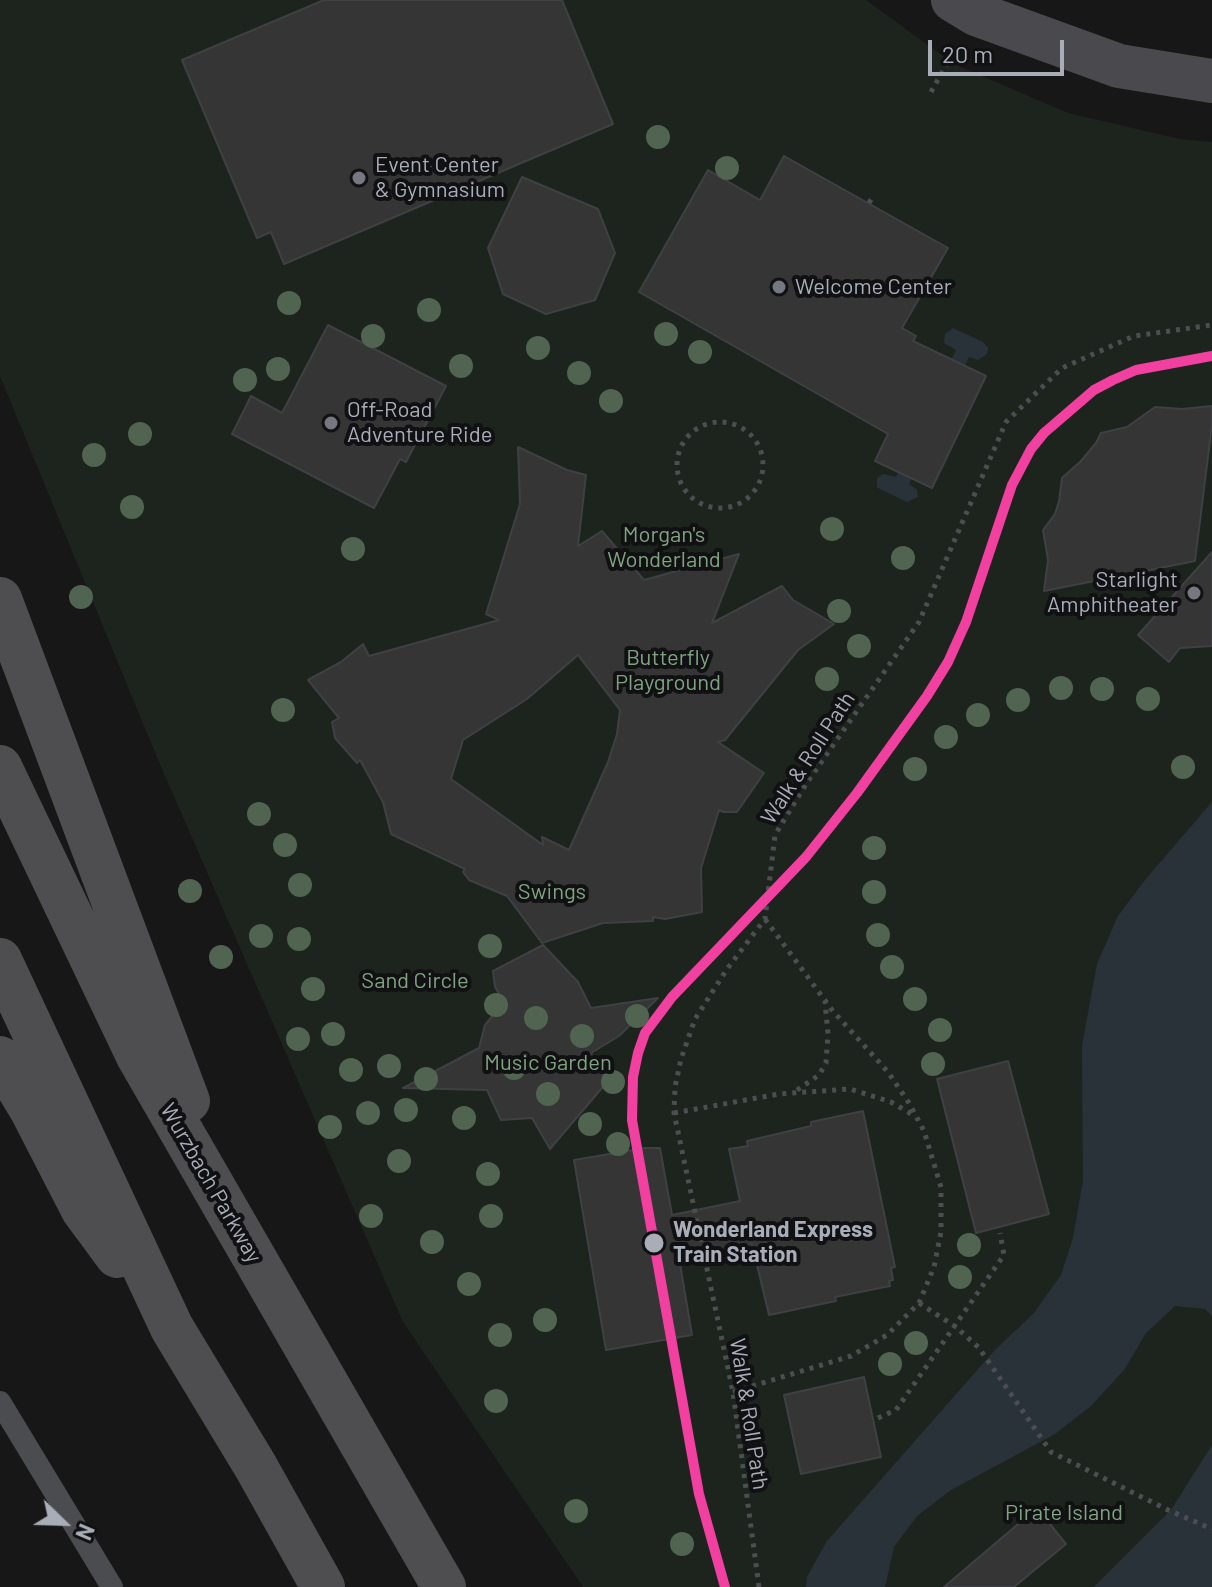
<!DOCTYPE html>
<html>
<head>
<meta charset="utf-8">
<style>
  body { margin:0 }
  #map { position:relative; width:1212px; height:1587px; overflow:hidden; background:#171717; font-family:Barlow,sans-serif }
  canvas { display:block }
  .north { position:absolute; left:24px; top:1483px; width:80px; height:80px; -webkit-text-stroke:6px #111113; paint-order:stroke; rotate:113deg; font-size:22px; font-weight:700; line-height:32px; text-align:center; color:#a8adb8 }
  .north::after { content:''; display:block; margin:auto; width:28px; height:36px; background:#a8adb8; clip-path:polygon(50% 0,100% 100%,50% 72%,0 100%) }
  .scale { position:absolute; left:928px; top:40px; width:136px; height:36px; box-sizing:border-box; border:4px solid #a8adb8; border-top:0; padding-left:10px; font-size:24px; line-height:28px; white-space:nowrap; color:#a8adb8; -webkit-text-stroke:6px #111113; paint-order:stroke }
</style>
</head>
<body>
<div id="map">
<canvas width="1212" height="1587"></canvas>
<div class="north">N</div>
<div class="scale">20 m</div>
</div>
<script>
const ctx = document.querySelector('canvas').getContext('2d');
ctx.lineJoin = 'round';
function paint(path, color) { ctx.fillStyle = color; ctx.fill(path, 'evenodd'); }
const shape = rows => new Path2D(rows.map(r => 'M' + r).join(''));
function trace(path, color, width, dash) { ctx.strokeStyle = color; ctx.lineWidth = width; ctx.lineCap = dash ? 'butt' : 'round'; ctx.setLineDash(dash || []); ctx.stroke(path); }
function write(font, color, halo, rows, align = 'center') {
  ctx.font = font + ' Barlow,sans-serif'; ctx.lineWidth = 8; ctx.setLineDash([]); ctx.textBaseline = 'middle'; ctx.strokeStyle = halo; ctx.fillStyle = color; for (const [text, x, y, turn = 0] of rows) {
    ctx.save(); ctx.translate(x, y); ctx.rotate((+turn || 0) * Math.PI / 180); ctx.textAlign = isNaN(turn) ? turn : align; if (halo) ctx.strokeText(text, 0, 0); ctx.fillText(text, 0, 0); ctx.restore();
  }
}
paint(shape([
  [0,0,866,0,954,64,1068,113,1180,139,1212,142,1212,1587,583,1587,403,1322,156,755,0,376]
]), '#1d241e');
paint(shape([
  [953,328,983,342,988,348,987,354,978,360,969,357,909,484,917,490,918,497,907,502,880,489,877,487,877,478,883,474,896,477,956,350,944,343,945,334],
  [1212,802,1212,1316,1205,1309,1175,1306,1146,1333,1124,1370,1091,1406,1055,1434,951,1490,917,1516,894,1547,885,1587,806,1587,807,1577,827,1541,994,1351,1034,1313,1061,1275,1073,1238,1083,1181,1082,1046,1097,964,1118,916,1145,880],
  [1212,1445,1212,1587,1094,1587,1171,1510]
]), '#2a3239');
const building = shape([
  [324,0,562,0,613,124,284,264,271,232,257,238,182,60,324,0],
  [784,156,948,248,902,328,916,336,913,341,986,376,932,488,875,461,888,434,639,292,708,170,760,200,784,156],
  [522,177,598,209,615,253,595,300,546,314,503,294,488,248,522,177],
  [328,325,446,386,406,462,400,459,374,508,232,434,251,396,282,413,328,325],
  [1212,406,1212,425,1195,561,1044,591,1048,560,1043,530,1055,514,1059,501,1062,478,1081,461,1096,443,1101,433,1127,427,1155,407,1182,409,1212,406],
  [518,447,567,470,586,475,578,546,602,531,644,580,739,554,712,623,782,586,793,600,834,624,798,650,725,740,718,742,764,773,737,812,723,812,719,810,701,868,702,912,665,919,653,917,653,921,603,923,542,943,507,896,469,880,463,872,465,869,391,834,383,802,360,760,357,763,335,738,332,722,339,718,308,680,341,662,363,644,369,656,499,620,486,614,520,504,518,447],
  [578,655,620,710,617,734,608,762,569,850,542,837,543,845,451,779,463,740,527,699,578,655],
  [1212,552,1212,646,1180,648,1169,662,1138,635,1212,552],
  [543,945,578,982,591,1008,658,998,619,1036,591,1053,607,1082,550,1149,532,1118,501,1120,487,1090,403,1088,479,1048,485,1025,504,1002,495,987,493,971,543,945],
  [1008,1061,1049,1214,976,1233,937,1079,1008,1061],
  [863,1111,895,1267,891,1268,893,1280,889,1281,890,1286,835,1297,836,1301,769,1315,752,1244,679,1258,692,1335,606,1350,574,1160,645,1148,660,1148,672,1215,740,1201,729,1149,748,1146,747,1141,811,1126,811,1122,863,1111],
  [864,1377,881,1457,801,1474,784,1395,864,1377],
  [1037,1508,1066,1544,1014,1587,944,1587,1037,1508]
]);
paint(building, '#353536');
trace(building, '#3f4043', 2);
trace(shape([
  [931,92,954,51],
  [869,203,873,196],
  '677 465a43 43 0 1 1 86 0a43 43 0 1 1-86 0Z',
  [797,1090,819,1075,826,1063,828,1034,825,1002],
  [674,1113,779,1094,850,1089,891,1102,913,1115],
  [919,1303,956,1327,979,1348,1051,1452,1168,1510,1212,1529],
  [733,1392,851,1356,887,1335,919,1303,934,1267,941,1232,941,1187,924,1131,909,1103,888,1072,832,1010,765,919],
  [878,1418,896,1410,1004,1255,1000,1233],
  [759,1587,733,1392,674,1113,675,1087,681,1059,695,1019,727,969,765,919,775,835,806,784,919,622,1006,422,1062,368,1134,336,1212,325]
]), '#4d4e52', 5, [4, 6]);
trace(shape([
  [0,1402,112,1587]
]), '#4b4c50', 22);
trace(shape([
  [953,0,976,14,1119,66,1212,81]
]), '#4a4a4e', 44);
trace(shape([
  [0,599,188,1101],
  [0,767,138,1056,444,1587],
  [0,960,172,1328,256,1467,323,1587],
  [0,1058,31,1109,83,1210,117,1256]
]), '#4e4e51', 44);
trace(shape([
  [725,1587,699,1494,632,1120,633,1077,638,1053,645,1033,672,997,806,857,857,793,927,696,948,662,966,622,1012,485,1031,449,1044,433,1094,390,1113,380,1136,370,1212,356]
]), '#f240a1', 10);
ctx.fillStyle = '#506451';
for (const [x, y] of [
  [658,137],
  [727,168],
  [289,303],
  [429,310],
  [666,334],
  [373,336],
  [538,348],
  [700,352],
  [461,366],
  [278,369],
  [579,373],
  [245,380],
  [611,401],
  [140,434],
  [94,455],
  [132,507],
  [832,529],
  [353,549],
  [903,558],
  [81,597],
  [839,611],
  [859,646],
  [827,679],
  [1061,688],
  [1102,689],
  [1148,699],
  [1018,700],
  [283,710],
  [978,715],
  [946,737],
  [1183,767],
  [915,769],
  [259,814],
  [285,845],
  [874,848],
  [300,885],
  [190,891],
  [874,892],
  [878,935],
  [261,936],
  [299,939],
  [490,946],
  [221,957],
  [892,967],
  [313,989],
  [915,999],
  [496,1005],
  [637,1016],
  [536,1018],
  [940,1030],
  [333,1034],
  [582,1036],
  [298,1039],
  [933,1064],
  [389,1066],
  [514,1068],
  [351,1070],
  [426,1079],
  [613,1082],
  [548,1094],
  [406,1110],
  [368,1113],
  [464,1118],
  [590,1124],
  [330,1127],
  [618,1144],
  [399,1161],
  [488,1174],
  [371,1216],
  [491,1216],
  [432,1242],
  [969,1245],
  [960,1277],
  [469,1284],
  [545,1320],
  [500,1335],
  [916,1343],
  [890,1364],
  [496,1401],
  [576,1511],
  [682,1544]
]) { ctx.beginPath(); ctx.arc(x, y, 12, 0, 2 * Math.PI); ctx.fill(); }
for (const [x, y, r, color] of [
  [359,178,8,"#757880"],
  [779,287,8,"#757880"],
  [331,423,8,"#757880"],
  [1194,593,8,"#757880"],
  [654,1243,11,"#a8adb8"]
]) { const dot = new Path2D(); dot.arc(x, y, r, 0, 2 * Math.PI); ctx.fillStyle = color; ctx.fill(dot); trace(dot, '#111113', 3); }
write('22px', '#a8adb8', '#111113', [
  ["Event Center",375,165],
  ["& Gymnasium",375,190],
  ["Welcome Center",795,287],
  ["Off-Road",347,410],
  ["Adventure Ride",347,435],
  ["Starlight",1178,580,"right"],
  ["Amphitheater",1178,605,"right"]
], 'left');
write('22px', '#7fa381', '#111113', [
  ["Morgan's",664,535],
  ["Wonderland",664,560],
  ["Butterfly",668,658],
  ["Playground",668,683],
  ["Swings",552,892],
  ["Sand Circle",415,981],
  ["Music Garden",548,1063],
  ["Pirate Island",1064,1513]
]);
write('22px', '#a8adb8', '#111113', [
  ["Walk & Roll Path",808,758,-57],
  ["Wurzbach Parkway",211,1183,60],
  ["Walk & Roll Path",749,1414,81]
]);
write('bold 22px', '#a8adb8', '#111113', [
  ["Wonderland Express",673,1230],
  ["Train Station",673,1255]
], 'left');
</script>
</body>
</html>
